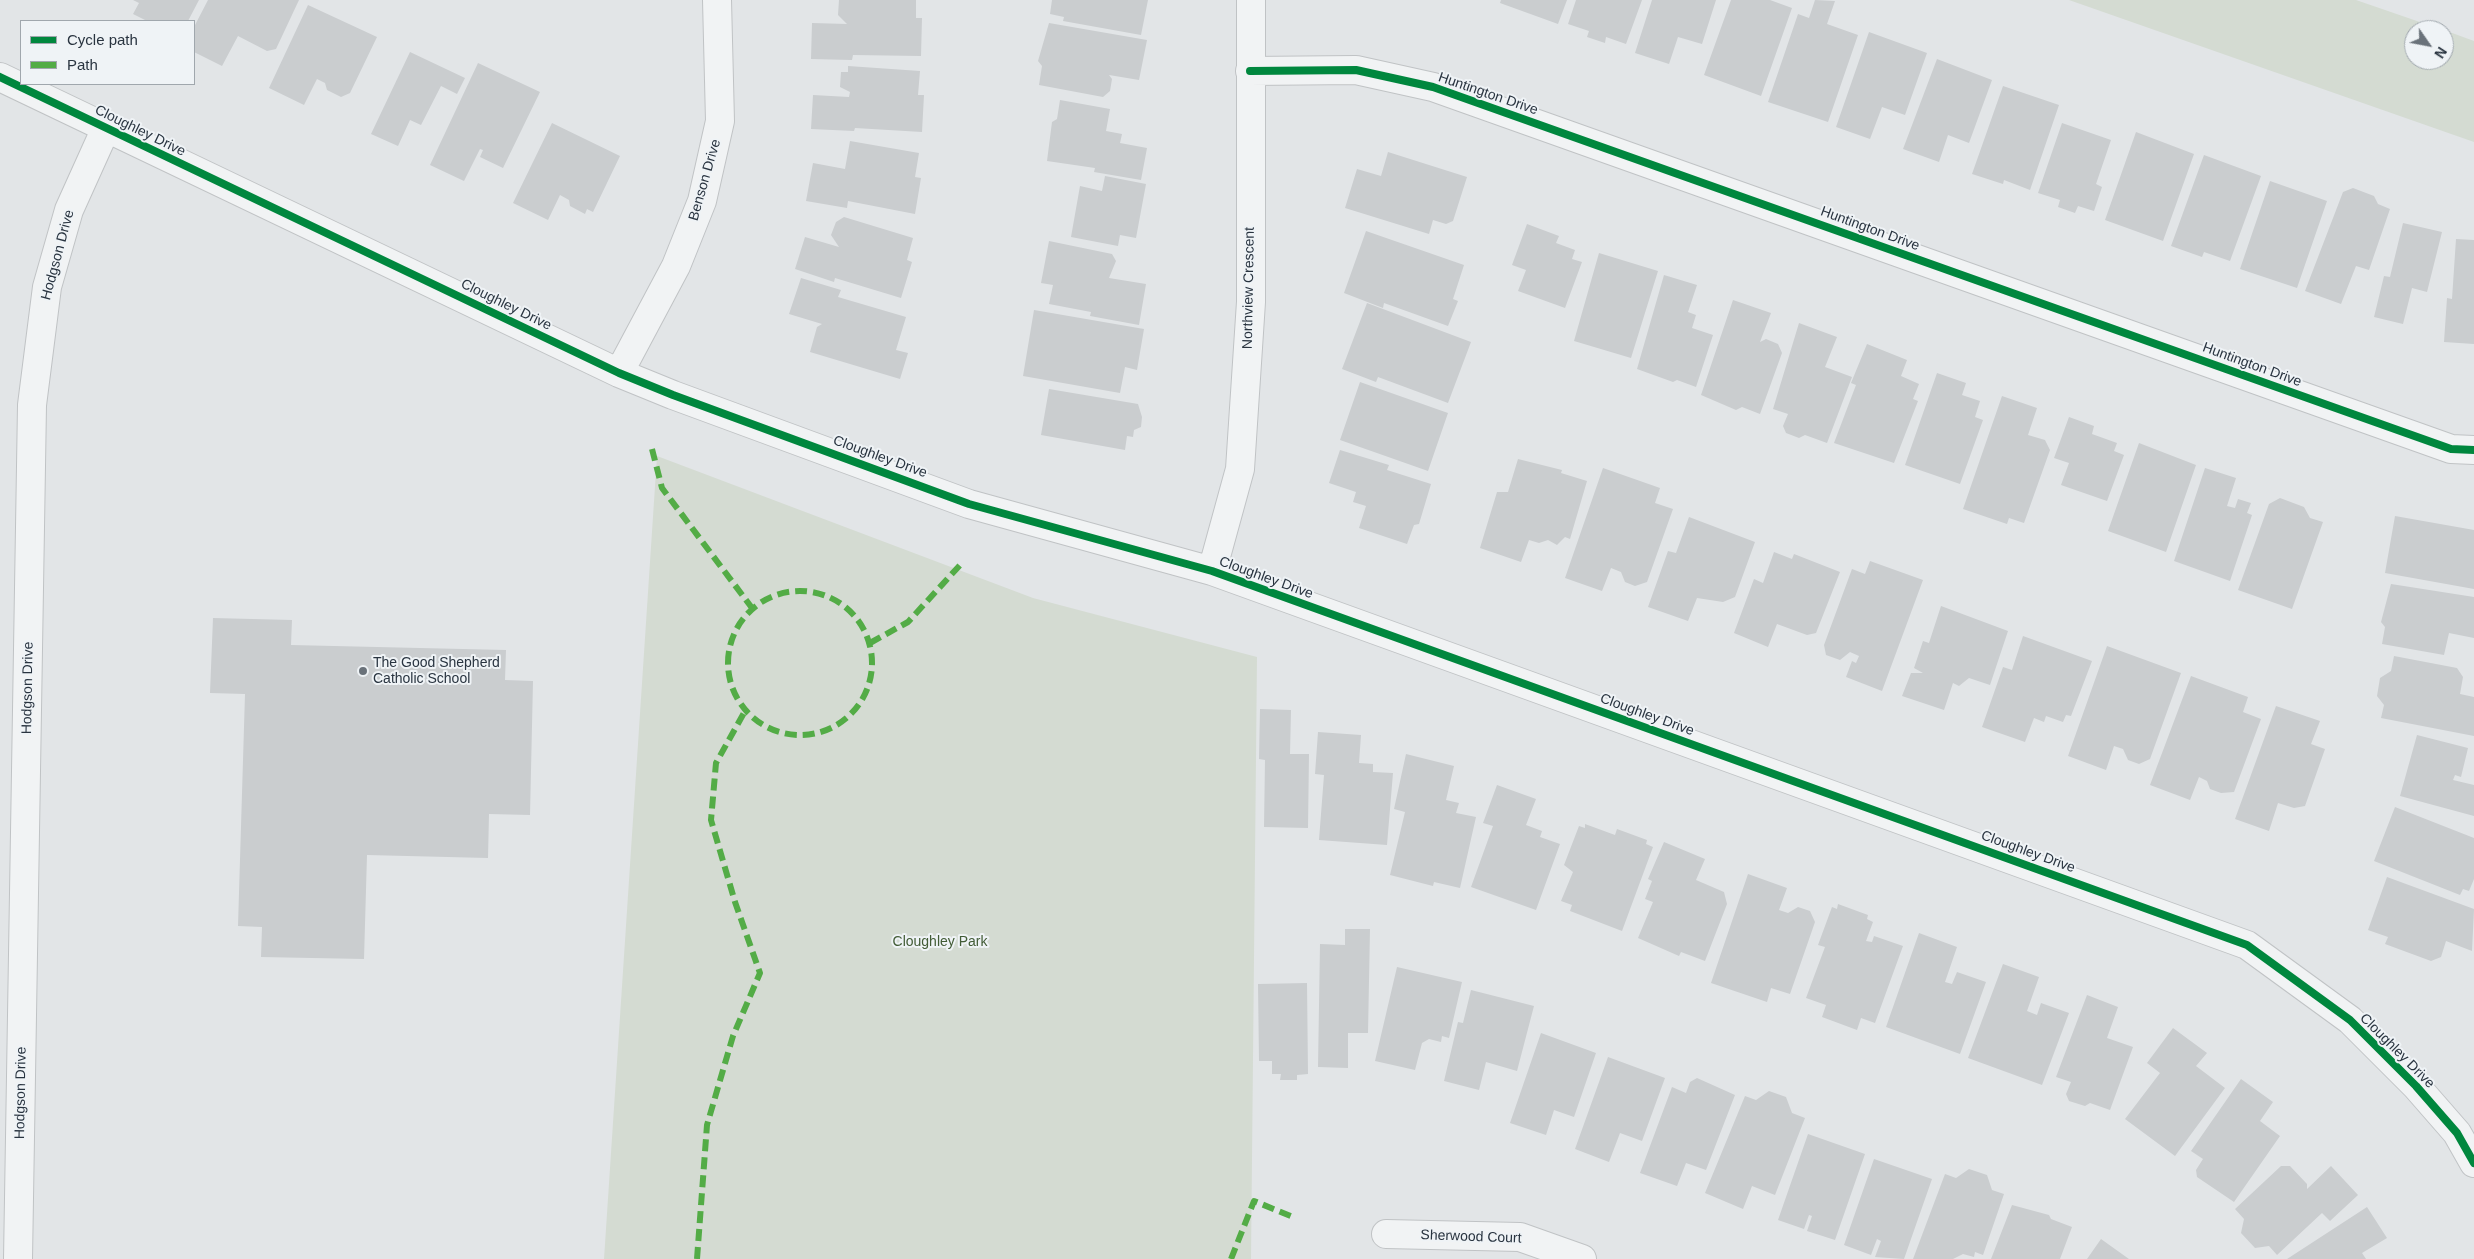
<!DOCTYPE html>
<html>
<head>
<meta charset="utf-8">
<style>
  body { margin:0 }
  #map { position:relative; width:2474px; height:1259px; overflow:hidden; background:#e2e5e7; font-family:Helvetica,sans-serif }
  canvas { display:block }
  .legend { position:absolute; left:20px; top:20px; width:175px; height:65px; box-sizing:border-box; background:#eff3f6; border:1px solid #a0a7ad; margin:0; padding:6px 9px; list-style:none; font-size:15px; color:#293440 }
  .legend li { display:flex; align-items:center; gap:10px; height:25px }
  .legend b { width:25px; border:1px solid #a0a7ad }
  .north { position:absolute; left:2404px; top:20px; width:50px; height:50px; box-sizing:border-box; background:#eff3f6; border:1px solid #a0a7ad; border-radius:50%; rotate:123deg; font-size:14px; font-weight:700; line-height:20px; text-align:center; color:#293440 }
  .north::after { content:''; display:block; margin:auto; width:18px; height:22px; background:#6a727a; clip-path:polygon(50% 0,100% 100%,50% 72%,0 100%) }
</style>
</head>
<body>
<div id="map">
<canvas width="2474" height="1259"></canvas>
<ul class="legend">
<li><b style="height:6px;background:#00873e"></b>Cycle path</li>
<li><b style="height:6px;background:#53ac46"></b>Path</li>
</ul>
<div class="north">N</div>
</div>
<script>
const ctx = document.querySelector('canvas').getContext('2d');
ctx.lineJoin = 'round';
function paint(path, color) { ctx.fillStyle = color; ctx.fill(path, 'evenodd'); }
const shape = rows => new Path2D(rows.map(r => 'M' + r).join(''));
function trace(path, color, width, dash) { ctx.strokeStyle = color; ctx.lineWidth = width; ctx.lineCap = dash ? 'butt' : 'round'; ctx.setLineDash(dash || []); ctx.stroke(path); }
function write(font, color, halo, rows, align = 'center') {
  ctx.font = font + ' Helvetica,sans-serif'; ctx.lineWidth = 4; ctx.setLineDash([]); ctx.textBaseline = 'middle'; ctx.strokeStyle = halo; ctx.fillStyle = color; for (const [text, x, y, turn = 0] of rows) {
    ctx.save(); ctx.translate(x, y); ctx.rotate((+turn || 0) * Math.PI / 180); ctx.textAlign = isNaN(turn) ? turn : align; if (halo) ctx.strokeText(text, 0, 0); ctx.fillText(text, 0, 0); ctx.restore();
  }
}
paint(shape([
  [2069,0,2356,0,2443,30,2414,30,2414,60,2444,60,2444,30,2474,41,2474,142],
  [657,456,1033,598,1257,657,1251,1259,604,1259]
]), '#d4dbd2');
paint(shape([
  [133,0,199,0,188,21,147,21,133,14,139,3],
  [208,0,299,0,276,49,267,51,238,36,222,66,194,52,194,27],
  [839,0,916,0,916,18,922,18,921,56,853,55,852,60,811,59,812,23,847,24,838,15],
  [1052,0,1148,0,1141,35,1063,21,1064,17,1050,14],
  [1501,0,1567,0,1558,24,1500,3],
  [1576,0,1642,0,1626,44,1606,37,1605,43,1587,37,1589,31,1568,24],
  [1652,0,1716,0,1702,44,1678,37,1669,64,1635,53],
  [1731,0,1770,0,1792,8,1761,96,1704,75],
  [1815,0,1835,1,1827,24,1858,35,1828,122,1768,102,1798,14,1809,18],
  [308,5,377,37,350,93,341,97,327,90,325,83,317,79,304,105,269,88],
  [1049,23,1147,40,1139,80,1109,75,1112,79,1110,91,1103,97,1039,85,1042,66,1038,61],
  [1869,32,1927,53,1905,115,1882,107,1870,139,1836,127],
  [410,52,465,78,457,94,441,86,421,125,410,120,398,146,371,134],
  [1937,59,1992,80,1969,143,1948,135,1939,162,1903,149],
  [478,63,540,92,503,168,480,157,483,150,480,149,464,181,430,165],
  [848,66,920,71,918,95,924,95,922,132,855,128,854,131,811,129,813,95,849,97,850,92,840,87,841,72,848,72],
  [2003,86,2059,105,2030,190,2004,180,2003,184,1972,174],
  [1060,100,1110,109,1106,131,1122,134,1120,143,1147,148,1141,180,1094,172,1095,168,1047,161,1052,122,1057,119],
  [552,123,620,156,593,212,587,209,585,214,570,206,569,200,560,195,548,220,513,203],
  [2062,123,2111,140,2096,184,2102,187,2094,211,2078,206,2075,213,2058,207,2060,200,2038,193],
  [2136,132,2194,154,2163,241,2105,220],
  [850,141,919,153,915,177,921,178,915,214,848,201,847,208,806,201,813,163,845,169],
  [1388,152,1467,177,1453,221,1446,224,1433,220,1429,234,1345,208,1357,169,1381,176],
  [2204,155,2261,176,2230,261,2204,252,2202,257,2171,246],
  [1105,176,1146,184,1136,238,1120,235,1118,246,1071,237,1080,186,1102,191],
  [2270,181,2327,201,2297,288,2240,269],
  [2353,188,2374,196,2378,204,2390,209,2369,270,2356,266,2341,304,2305,291,2343,192],
  [844,217,913,238,907,260,912,262,901,298,835,278,834,282,795,269,805,237,839,247,831,235,836,222],
  [2403,223,2442,232,2427,292,2412,288,2403,324,2374,317,2384,276,2390,277],
  [1527,224,1559,236,1556,243,1575,250,1572,259,1582,262,1565,308,1518,291,1526,270,1512,265],
  [1366,231,1464,265,1453,299,1458,301,1448,326,1384,303,1383,308,1344,293],
  [2456,239,2474,240,2474,344,2444,342,2447,298,2452,299],
  [1049,241,1112,254,1116,261,1109,278,1146,284,1139,325,1090,316,1091,312,1049,304,1053,285,1041,283],
  [1599,253,1658,271,1631,358,1574,341],
  [1664,275,1697,285,1688,312,1696,315,1692,328,1713,335,1696,387,1677,380,1673,382,1637,369],
  [801,278,841,290,838,297,906,317,896,350,908,353,900,379,810,352,817,327,822,324,789,314],
  [1733,300,1771,313,1760,342,1766,339,1778,344,1782,353,1760,414,1742,407,1736,410,1701,395],
  [1367,303,1471,342,1448,403,1378,377,1376,382,1342,369],
  [1034,310,1144,329,1137,370,1125,367,1120,393,1023,376],
  [1799,323,1837,337,1825,367,1852,377,1827,443,1805,435,1799,438,1786,433,1783,426,1788,414,1773,409],
  [1867,344,1907,360,1901,376,1919,384,1913,399,1918,401,1894,463,1834,443,1856,385,1851,383],
  [1937,373,1966,383,1962,395,1980,401,1975,417,1983,420,1960,484,1905,465],
  [1360,382,1448,413,1428,471,1340,440],
  [1049,389,1138,404,1142,417,1141,427,1134,430,1133,437,1127,436,1125,450,1041,435],
  [2002,396,2037,408,2028,435,2045,440,2050,450,2024,523,2009,518,2007,524,1963,509],
  [2069,417,2094,426,2092,434,2117,443,2114,451,2124,455,2107,501,2061,485,2069,463,2054,458],
  [2139,443,2196,465,2166,552,2108,531],
  [1340,450,1389,465,1387,470,1431,484,1419,524,1414,525,1407,544,1359,528,1366,506,1353,502,1356,492,1329,483],
  [1518,459,1562,470,1561,473,1587,481,1570,539,1565,537,1557,545,1548,540,1539,543,1529,540,1521,562,1480,548,1497,492,1508,492],
  [1603,468,1660,488,1655,503,1673,509,1647,582,1635,586,1625,582,1621,572,1611,568,1602,591,1565,578],
  [2205,468,2236,478,2227,506,2235,508,2238,499,2251,503,2247,513,2252,515,2230,581,2174,561],
  [2280,498,2304,507,2310,518,2323,522,2292,609,2238,590,2269,504],
  [2395,516,2474,530,2474,589,2385,573],
  [1689,517,1755,542,1735,597,1723,602,1697,598,1688,621,1648,607,1668,551,1676,553],
  [1774,552,1792,559,1794,554,1840,572,1816,633,1807,635,1777,624,1768,647,1734,633,1754,579,1763,583],
  [1870,561,1923,580,1882,691,1846,677,1852,661,1856,663,1859,656,1850,652,1840,660,1826,655,1824,645,1852,569,1865,574],
  [2391,584,2474,597,2474,638,2449,633,2444,655,2382,644,2385,627,2381,622],
  [1941,606,2008,631,1990,685,1969,678,1959,686,1953,683,1944,710,1902,696,1911,673,1923,673,1914,668,1923,641,1929,643],
  [213,618,292,620,291,645,506,650,505,680,533,681,530,815,489,814,488,858,367,855,364,959,261,957,262,927,238,926,245,694,210,693],
  [2023,636,2092,661,2071,716,2066,715,2063,722,2046,716,2044,722,2034,718,2025,742,1982,727,2003,667,2012,670],
  [2107,646,2181,673,2150,759,2139,764,2128,760,2123,749,2114,746,2106,770,2068,756],
  [2394,656,2457,668,2463,677,2460,694,2474,697,2474,736,2381,718,2384,705,2377,696,2380,678,2391,671],
  [2191,676,2248,697,2243,712,2261,719,2234,792,2221,793,2210,789,2207,781,2199,777,2190,800,2150,785],
  [2276,706,2320,721,2311,744,2325,749,2305,806,2294,808,2278,803,2269,831,2235,819],
  [1260,709,1291,710,1290,754,1309,754,1308,828,1264,827,1265,760,1259,759],
  [1318,732,1361,735,1359,763,1373,764,1373,772,1393,773,1387,845,1319,840,1324,775,1315,774],
  [2417,735,2468,748,2461,777,2455,775,2453,780,2474,785,2474,816,2400,796],
  [1406,754,1454,766,1446,800,1459,803,1456,813,1476,817,1460,888,1434,882,1433,886,1390,875,1405,812,1394,809],
  [1497,785,1536,799,1526,825,1542,831,1540,837,1560,844,1536,910,1471,887,1493,826,1483,823],
  [2395,807,2474,838,2474,879,2469,891,2463,889,2460,895,2374,861],
  [1585,824,1615,835,1617,829,1647,840,1646,844,1653,847,1622,931,1570,911,1572,905,1561,901,1573,872,1564,865,1579,826,1585,828],
  [1664,842,1705,859,1696,880,1724,892,1727,904,1705,961,1681,952,1679,956,1638,938,1653,902,1645,899,1652,881,1648,879],
  [1748,874,1787,888,1779,910,1788,913,1798,907,1810,911,1815,922,1790,994,1771,988,1767,1002,1711,983],
  [2387,877,2474,909,2472,951,2446,941,2441,957,2431,961,2385,944,2388,937,2368,930],
  [1838,904,1868,915,1867,919,1873,922,1866,941,1872,942,1874,936,1903,946,1875,1023,1861,1018,1857,1030,1822,1017,1826,1005,1806,998,1825,947,1818,945,1832,907,1837,909],
  [1345,929,1370,929,1368,1033,1348,1033,1348,1068,1318,1067,1320,944,1345,945],
  [1919,933,1957,947,1945,982,1952,984,1957,972,1986,982,1960,1054,1886,1027],
  [2003,964,2039,977,2027,1011,2037,1015,2041,1003,2069,1013,2042,1085,1968,1058],
  [1397,967,1462,982,1449,1038,1442,1036,1441,1042,1429,1039,1422,1043,1415,1070,1375,1061],
  [1307,983,1308,1074,1297,1075,1297,1080,1280,1080,1281,1074,1272,1074,1272,1061,1259,1061,1258,984],
  [1471,990,1534,1006,1517,1071,1486,1062,1479,1090,1444,1081,1458,1022,1463,1023],
  [2087,995,2118,1007,2107,1038,2133,1047,2110,1110,2090,1103,2085,1106,2069,1101,2066,1094,2071,1082,2056,1077],
  [2173,1028,2207,1053,2196,1066,2225,1088,2175,1156,2125,1119,2160,1073,2147,1063],
  [1541,1033,1596,1053,1574,1117,1554,1110,1546,1135,1510,1123],
  [1608,1057,1665,1078,1642,1141,1620,1133,1609,1162,1575,1149],
  [1697,1078,1735,1095,1706,1170,1686,1163,1677,1186,1640,1173,1672,1087,1686,1093,1690,1082],
  [2241,1079,2273,1102,2260,1121,2280,1136,2234,1202,2197,1177,2196,1170,2203,1159,2191,1151],
  [1769,1091,1786,1097,1792,1113,1805,1118,1775,1195,1752,1186,1743,1209,1705,1193,1745,1096,1756,1100],
  [1808,1134,1865,1154,1835,1240,1807,1231,1812,1216,1809,1215,1804,1229,1778,1220],
  [1874,1159,1932,1179,1904,1259,1875,1257,1881,1241,1877,1239,1871,1255,1844,1245],
  [2281,1166,2290,1166,2307,1184,2307,1189,2331,1166,2358,1195,2330,1221,2322,1213,2277,1255,2269,1246,2255,1248,2241,1233,2244,1219,2235,1209],
  [1969,1169,1987,1175,1992,1190,2004,1194,1983,1255,1975,1252,1974,1257,1963,1254,1953,1259,1913,1259,1945,1174,1956,1178],
  [2012,1205,2049,1215,2051,1219,2072,1227,2060,1259,1991,1259],
  [2367,1207,2387,1238,2362,1253,2366,1259,2287,1259],
  [2101,1239,2129,1259,2087,1259]
]), '#cacdcf');
const street = shape([
  [1250,71,1356,70,1433,87,2451,449,2474,450],
  [0,77,619,373,673,395,969,504,1212,571,2247,945,2350,1020,2416,1086,2457,1133,2474,1163],
  [619,373,676,266,702,201,720,121,717,0],
  [1212,571,1240,469,1251,302,1251,0],
  [1386,1234,1520,1237,1582,1259],
  [18,1259,32,405,47,287,69,210,106,128]
]);
trace(street, '#c0c3c5', 30);
trace(street, '#f1f3f4', 28);
trace(shape([
  [652,449,662,488,752,608],
  '728 663a72 72 0 1 1 144 0a72 72 0 1 1-144 0Z',
  [870,643,908,622,961,564],
  [697,1259,707,1125,733,1036,760,973,735,902,711,820,716,763,745,711],
  [1231,1259,1254,1201,1293,1217]
]), '#53ac46', 6, [12, 6]);
trace(shape([
  [1250,71,1356,70,1433,87,2451,449,2474,450],
  [0,77,619,373,673,395,969,504,1212,571,2247,945,2350,1020,2416,1086,2457,1133,2474,1163]
]), '#00873e', 8);
for (const [x, y, r, color] of [
  [363,671,5,"#6a727a"]
]) { const dot = new Path2D(); dot.arc(x, y, r, 0, 2 * Math.PI); ctx.fillStyle = color; ctx.fill(dot); trace(dot, '#eff3f6', 2); }
write('14px', '#293440', '#eff3f6', [
  ["Huntington Drive",1488,94,19],
  ["Cloughley Drive",140,131,26],
  ["Benson Drive",705,180,-74],
  ["Huntington Drive",1870,229,20],
  ["Hodgson Drive",58,255,-75],
  ["Northview Crescent",1249,288,-89],
  ["Cloughley Drive",506,305,26],
  ["Huntington Drive",2252,365,20],
  ["Cloughley Drive",880,457,20],
  ["Cloughley Drive",1266,578,20],
  ["Hodgson Drive",28,688,-89],
  ["Cloughley Drive",1647,715,20],
  ["Cloughley Drive",2028,852,20],
  ["Cloughley Drive",2397,1051,45],
  ["Hodgson Drive",21,1093,-89],
  ["Sherwood Court",1471,1237,2]
]);
write('14px', '#293440', '#eff3f6', [
  ["The Good Shepherd",373,663],
  ["Catholic School",373,679]
], 'left');
write('14px', '#425c36', '#eff3f6', [
  ["Cloughley Park",940,942]
]);
</script>
</body>
</html>
